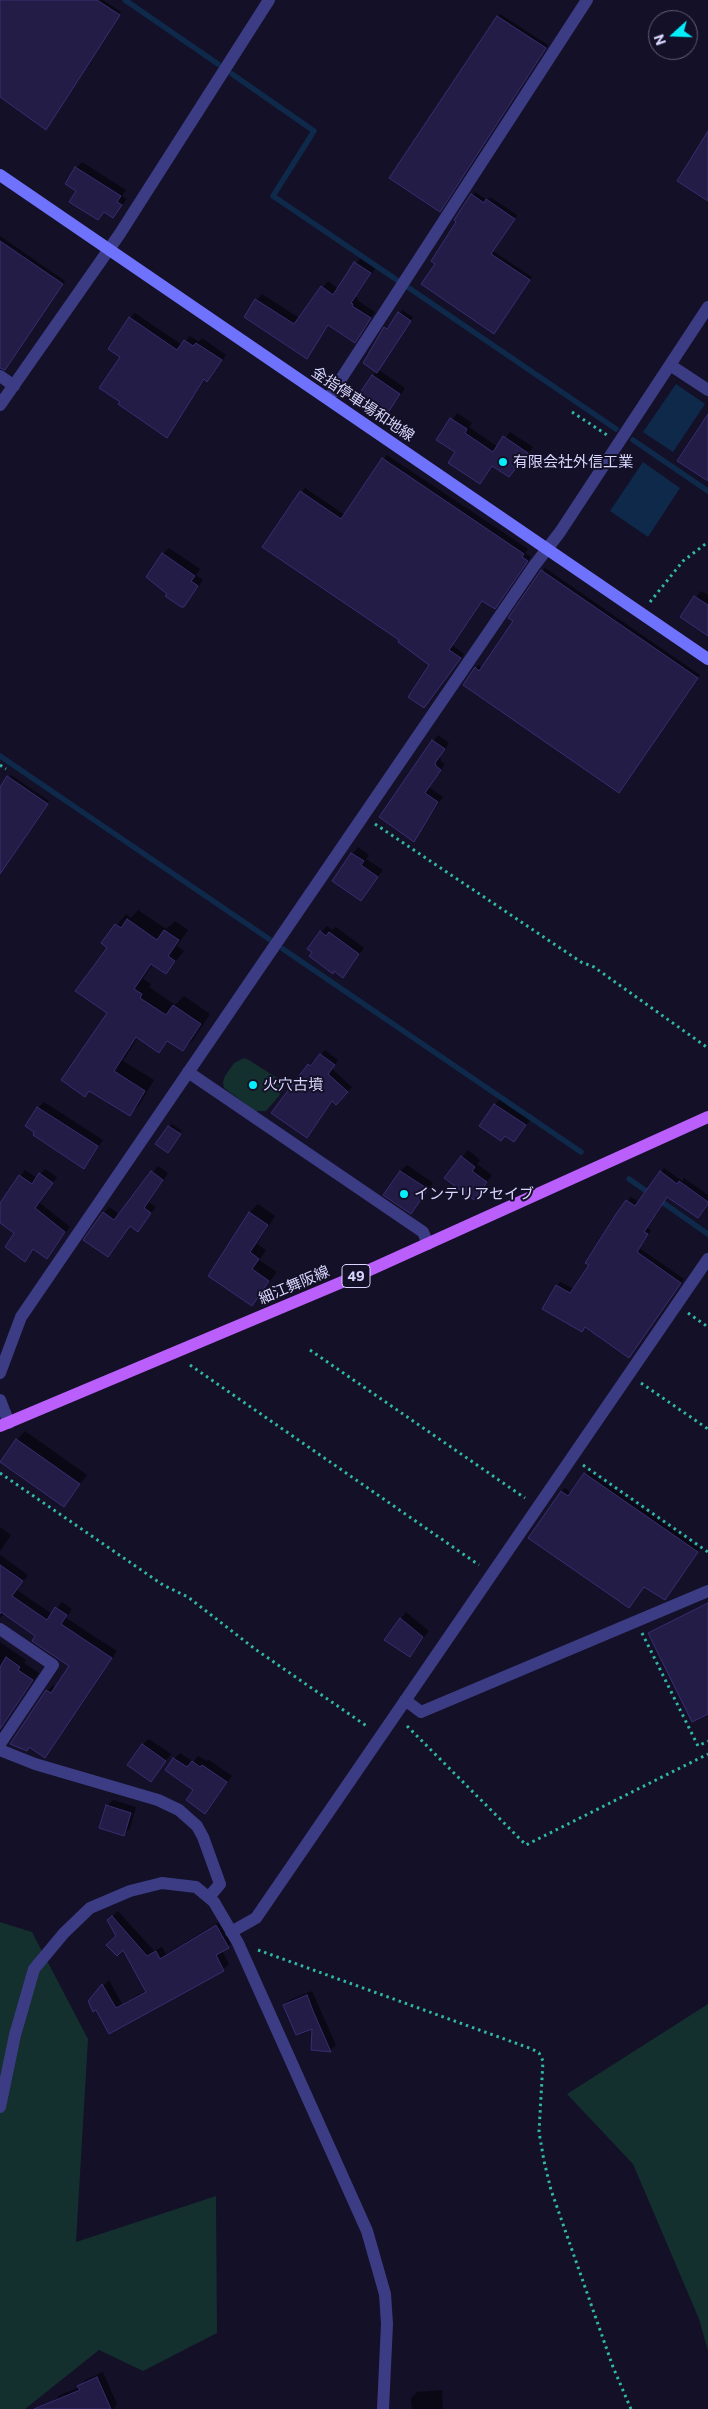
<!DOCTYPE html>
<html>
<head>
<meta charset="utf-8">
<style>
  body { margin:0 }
  #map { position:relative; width:708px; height:2409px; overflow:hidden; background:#131027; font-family:Commissioner,sans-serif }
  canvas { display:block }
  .north { position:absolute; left:648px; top:10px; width:50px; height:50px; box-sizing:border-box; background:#131027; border:1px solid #625f7d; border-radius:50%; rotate:250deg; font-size:14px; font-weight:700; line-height:20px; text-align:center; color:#d9d6fe }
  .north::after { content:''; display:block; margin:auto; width:18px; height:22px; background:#05eefb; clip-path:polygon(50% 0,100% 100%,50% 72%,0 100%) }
</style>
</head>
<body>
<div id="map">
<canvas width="708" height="2409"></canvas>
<div class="north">N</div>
</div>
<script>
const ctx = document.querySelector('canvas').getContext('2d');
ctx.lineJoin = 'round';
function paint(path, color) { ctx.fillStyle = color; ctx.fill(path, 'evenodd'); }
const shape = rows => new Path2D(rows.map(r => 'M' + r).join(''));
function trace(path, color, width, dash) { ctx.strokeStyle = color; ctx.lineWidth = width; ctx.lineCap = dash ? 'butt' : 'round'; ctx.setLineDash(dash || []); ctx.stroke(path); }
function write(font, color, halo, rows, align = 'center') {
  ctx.font = font + ' Commissioner,"Noto Sans JP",sans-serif'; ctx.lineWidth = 4; ctx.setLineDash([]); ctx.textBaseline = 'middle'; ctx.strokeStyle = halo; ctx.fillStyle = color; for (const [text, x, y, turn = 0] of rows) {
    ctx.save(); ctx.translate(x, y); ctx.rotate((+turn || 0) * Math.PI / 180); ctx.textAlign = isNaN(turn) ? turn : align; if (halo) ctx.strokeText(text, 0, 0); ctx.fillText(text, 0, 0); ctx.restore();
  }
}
paint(shape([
  [244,1058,249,1060,277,1078,281,1084,282,1090,279,1096,266,1111,255,1111,224,1088,223,1082,225,1076,234,1063],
  [0,1922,32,1932,88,2039,76,2242,216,2196,217,2333,143,2371,99,2350,25,2409,0,2409],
  [708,2004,708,2351,699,2319,633,2164,567,2094]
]), '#13302e');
paint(shape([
  [676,384,705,404,673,452,643,432],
  [643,462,680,488,648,537,610,511]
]), '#0f294b');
paint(shape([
  [0,0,103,0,121,12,46,128,0,96],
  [500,14,548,45,443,207,498,17],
  [82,162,126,190,122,196,127,199,113,216,105,211,98,219,78,191,76,168],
  [475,192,487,200,490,197,517,215,493,251,532,277,497,329,437,263],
  [0,236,65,281,8,365,0,365],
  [361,257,376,267,356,297,358,298,357,300,375,312,355,341,329,325,306,357,256,300,262,294,299,318,328,281,338,289],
  [402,310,413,317,379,370,405,388,384,418,373,376,377,371,385,328,388,326,390,327],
  [135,313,182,345,190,336,199,342,202,338,226,355,212,375,207,380,205,379,167,436,122,357,130,318],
  [457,413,472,423,469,427,498,447,510,432,533,447,514,470,493,465,480,482,457,452,438,440],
  [387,455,528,549,525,553,531,557,499,603,483,600,452,645,464,654,428,702,431,665,401,640,264,547,305,488,345,515],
  [169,548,200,569,196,575,203,580,184,606,168,593,163,554],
  [545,568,700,675,622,788,476,668,478,665,482,668,515,621],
  [701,591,708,595,708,635,681,617],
  [438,735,449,743,440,756,441,761,445,764,429,787,443,797,414,840,381,817],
  [11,775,49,801,0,873,0,789],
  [358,847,369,855,366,859,383,870,360,900,333,881],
  [138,910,166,929,175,921,188,930,177,946,184,951,166,973,153,964,143,979,151,984,149,987,175,1005,184,996,210,1014,193,1040,183,1050,169,1040,159,1051,138,1037,123,1061,154,1080,139,1105,129,1115,90,1090,85,1095,109,1013,109,948,103,943,126,914,131,918],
  [327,926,332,930,336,927,364,948,343,976,321,932],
  [325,1050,338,1060,332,1069,352,1087,336,1104,333,1101,307,1136,309,1065,313,1060,315,1062],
  [500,1099,530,1120,514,1141,506,1135,495,1105],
  [44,1102,103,1140,84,1167,38,1108],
  [172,1124,182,1131,170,1149,157,1144],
  [468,1150,480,1160,477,1164,492,1175,474,1199,446,1178],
  [407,1165,433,1183,411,1213,400,1171],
  [158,1166,168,1173,149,1202,156,1207,138,1230,131,1225,108,1256,104,1213,109,1207,120,1215],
  [664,1168,682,1181,684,1178,708,1195,708,1204,698,1217,668,1196,647,1228,651,1230,639,1248,684,1279,629,1356,586,1326,581,1331,557,1286,560,1282,574,1289,591,1265,627,1201,631,1197,639,1202],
  [45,1169,57,1177,40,1203,70,1227,47,1257,34,1248,25,1260,16,1233,0,1221,0,1205,25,1170,37,1178],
  [258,1204,275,1216,257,1244,266,1250,259,1260,277,1272,252,1304,210,1275,249,1213],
  [25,1431,87,1475,63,1506,17,1440],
  [588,1471,700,1548,668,1596,530,1538,562,1491,565,1488,571,1493],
  [0,1527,11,1535,0,1551],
  [0,1555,28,1575,17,1590,52,1614,62,1602,72,1609,66,1618,117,1651,45,1756,15,1738,47,1691,53,1685,56,1687,71,1666,37,1636,5,1614,0,1617],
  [708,1603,708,1712,650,1633],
  [406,1612,429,1631,409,1656,386,1639],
  [0,1642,26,1660,24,1663,39,1673,0,1728],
  [149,1739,171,1754,151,1780,142,1745],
  [180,1753,193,1762,198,1756,207,1761,209,1760,232,1776,205,1812,194,1790,174,1759],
  [113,1800,136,1807,130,1828,124,1834,107,1806],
  [118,1911,154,1951,162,1947,166,1954,222,1920,233,1942,222,1951,229,1964,223,1970,109,2032,96,2009,89,2001,109,1980,122,2004,146,1990,109,1920],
  [312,1991,336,2045,330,2050,312,2049,313,2027,284,2005,290,2000],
  [103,2372,117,2404,113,2409,52,2409,54,2401,60,2395,80,2387,85,2380],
  [442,2390,443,2409,412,2409,411,2398,417,2392]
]), '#0007');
trace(shape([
  [125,0,218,64],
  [232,74,314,131,273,196,397,280],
  [409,288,616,429],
  [633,440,708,491],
  [0,756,269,939],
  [283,949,581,1152],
  [629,1179,708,1234]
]), '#0f294b', 5.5);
const building = shape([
  [0,0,97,0,120,15,46,130,0,97,0,0],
  [497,16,546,48,440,212,389,178,497,16],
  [708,131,708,201,677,181,708,131],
  [75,167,121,196,117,202,122,205,113,218,104,212,98,220,69,202,76,191,65,184,75,167],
  [471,194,484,203,486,199,515,219,491,254,530,280,494,334,421,284,435,264,431,261,456,222,454,220,471,194],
  [0,241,63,284,5,370,0,368,0,241],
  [354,262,371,273,351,303,353,304,352,306,371,318,355,343,328,325,307,359,244,317,255,299,294,324,321,286,333,295,354,262],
  [398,312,411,321,377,373,363,363,384,327,387,329,398,312],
  [129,317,177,350,184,340,193,346,196,343,222,360,207,382,204,379,167,438,118,404,120,402,99,388,120,357,108,349,129,317],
  [372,375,400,394,384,419,355,400,372,375],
  [708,414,708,481,677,461,708,414],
  [450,418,467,429,465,433,493,452,503,436,528,453,509,477,492,466,480,484,448,463,455,452,436,440,450,418],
  [382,458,524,554,522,557,528,561,495,609,482,601,449,650,461,658,424,708,408,697,429,665,398,642,399,640,262,547,300,491,341,519,382,458],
  [162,553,195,576,191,581,198,586,184,607,181,607,165,596,167,594,146,577,162,553],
  [541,570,698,678,619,793,463,685,475,667,479,671,513,621,508,618,541,570],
  [694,596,708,605,708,636,680,617,694,596],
  [432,740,445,749,435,763,436,766,441,770,425,793,438,802,414,842,379,817,432,740],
  [7,776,48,804,0,874,0,787,7,776],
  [351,853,364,861,361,865,378,877,361,901,332,881,351,853],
  [127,919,157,940,164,930,179,940,168,956,175,961,166,974,151,964,134,989,142,994,140,998,166,1015,173,1005,201,1024,183,1051,167,1041,159,1053,136,1037,114,1071,145,1091,130,1116,89,1091,85,1097,61,1080,107,1013,75,991,107,948,101,943,115,924,121,928,127,919],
  [320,931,326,936,329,932,359,954,343,978,334,971,333,974,309,956,312,952,307,949,320,931],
  [320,1054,335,1065,328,1074,348,1092,336,1105,332,1101,307,1138,271,1113,308,1064,310,1066,320,1054],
  [494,1104,526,1125,514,1142,505,1136,501,1141,479,1126,494,1104],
  [37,1107,98,1146,84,1169,33,1135,34,1132,25,1126,37,1107],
  [168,1126,181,1134,168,1153,155,1144,168,1126],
  [461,1156,475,1167,472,1171,487,1182,474,1200,444,1178,461,1156],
  [151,1171,163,1180,144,1208,151,1213,138,1232,130,1226,108,1257,83,1240,103,1212,114,1220,151,1171],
  [400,1171,428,1189,411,1214,383,1195,400,1171],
  [660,1171,677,1184,679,1181,708,1202,708,1204,698,1218,667,1197,644,1232,648,1234,637,1252,681,1283,629,1358,585,1327,582,1332,542,1309,556,1285,570,1293,589,1265,585,1263,616,1214,626,1200,635,1206,660,1171],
  [39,1173,53,1183,35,1208,65,1232,47,1259,33,1249,25,1262,5,1247,14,1233,0,1223,0,1203,19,1175,32,1184,39,1173],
  [249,1212,268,1225,250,1252,259,1259,252,1269,269,1281,252,1306,208,1276,249,1212],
  [16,1439,80,1484,64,1507,0,1462,16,1439],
  [584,1473,698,1552,665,1600,644,1587,629,1608,528,1538,561,1491,568,1496,584,1473],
  [0,1565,23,1581,12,1596,47,1620,55,1607,67,1615,61,1624,112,1658,45,1758,29,1747,27,1751,10,1744,46,1690,51,1693,69,1666,32,1641,35,1636,1,1612,0,1614,0,1565],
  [708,1603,708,1714,692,1722,648,1633,708,1603],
  [400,1618,423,1637,410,1657,384,1640,400,1618],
  [6,1657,20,1667,18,1670,33,1680,0,1729,0,1667,6,1657],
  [142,1744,166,1761,151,1782,127,1765,142,1744],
  [173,1758,187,1767,192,1761,200,1767,202,1765,227,1782,205,1814,186,1800,193,1790,165,1770,173,1758],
  [106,1805,131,1813,124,1836,99,1828,106,1805],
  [112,1916,147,1956,156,1951,160,1959,216,1925,229,1948,216,1955,224,1971,109,2034,96,2010,93,2012,88,2001,102,1984,116,2008,146,1992,123,1950,117,1956,106,1945,116,1936,107,1920,112,1916],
  [307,1995,313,2011,331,2052,311,2050,312,2029,296,2035,283,2005,307,1995],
  [97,2377,111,2409,34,2409,80,2390,77,2386,97,2377]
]);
paint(building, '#231c47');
trace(building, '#392e73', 1);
trace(shape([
  [572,412,607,435],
  [650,602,683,561,708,542],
  [0,765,6,769],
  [375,824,581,962,594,967,708,1048],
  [688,1313,708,1327],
  [310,1350,525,1498],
  [190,1365,479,1565],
  [641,1383,708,1429],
  [583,1465,708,1552],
  [0,1473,163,1585,188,1597,255,1649,368,1727],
  [642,1633,698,1746,708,1741],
  [407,1726,526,1845,708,1754],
  [258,1950,532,2049,539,2053,543,2061,539,2132,544,2161,551,2190,613,2367,631,2409]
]), '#31b7a8', 3, [2.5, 4]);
trace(shape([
  [670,365,708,390],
  [0,376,14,386],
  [328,399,587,0],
  [0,405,119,235,269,0],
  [188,1072,423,1232,428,1244],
  [0,1373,21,1317,534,566,560,532,708,307],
  [0,1400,9,1423],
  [0,1629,53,1665,0,1744],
  [405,1700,421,1712,708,1591],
  [0,1750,35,1764,158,1800,179,1810,197,1826,203,1837,220,1884,209,1897],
  [231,1932,256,1918,708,1259],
  [0,2107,15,2035,34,1969,64,1933,90,1908,130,1891,162,1883,196,1887,214,1902,238,1943,367,2231,385,2294,387,2324,383,2409]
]), '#3c3c85', 12);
trace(shape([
  [0,175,708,659]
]), '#6f72fd', 12);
trace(shape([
  [0,1426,354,1277,708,1117]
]), '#ba5ffc', 12);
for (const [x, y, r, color] of [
  [503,462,5,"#05eefb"],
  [253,1085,5,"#05eefb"],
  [404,1194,5,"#05eefb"]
]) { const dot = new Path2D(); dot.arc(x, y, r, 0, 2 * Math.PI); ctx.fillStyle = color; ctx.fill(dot); trace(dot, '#131027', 2); }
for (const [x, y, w] of [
  [356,1276,28]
]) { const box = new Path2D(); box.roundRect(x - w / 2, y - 11.5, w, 23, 4); ctx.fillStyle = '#131027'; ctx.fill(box); trace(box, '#d9d6fe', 1); }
write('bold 14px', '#d9d6fe', null, [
  ["49",356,1276]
]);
write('15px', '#d9d6fe', '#131027', [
  ["金指停車場和地線",363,404,34],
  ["細江舞阪線",294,1285,-23]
]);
write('15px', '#d9d6fe', '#131027', [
  ["有限会社外信工業",513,462],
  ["火穴古墳",263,1085],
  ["インテリアセイブ",414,1194]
], 'left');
</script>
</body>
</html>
